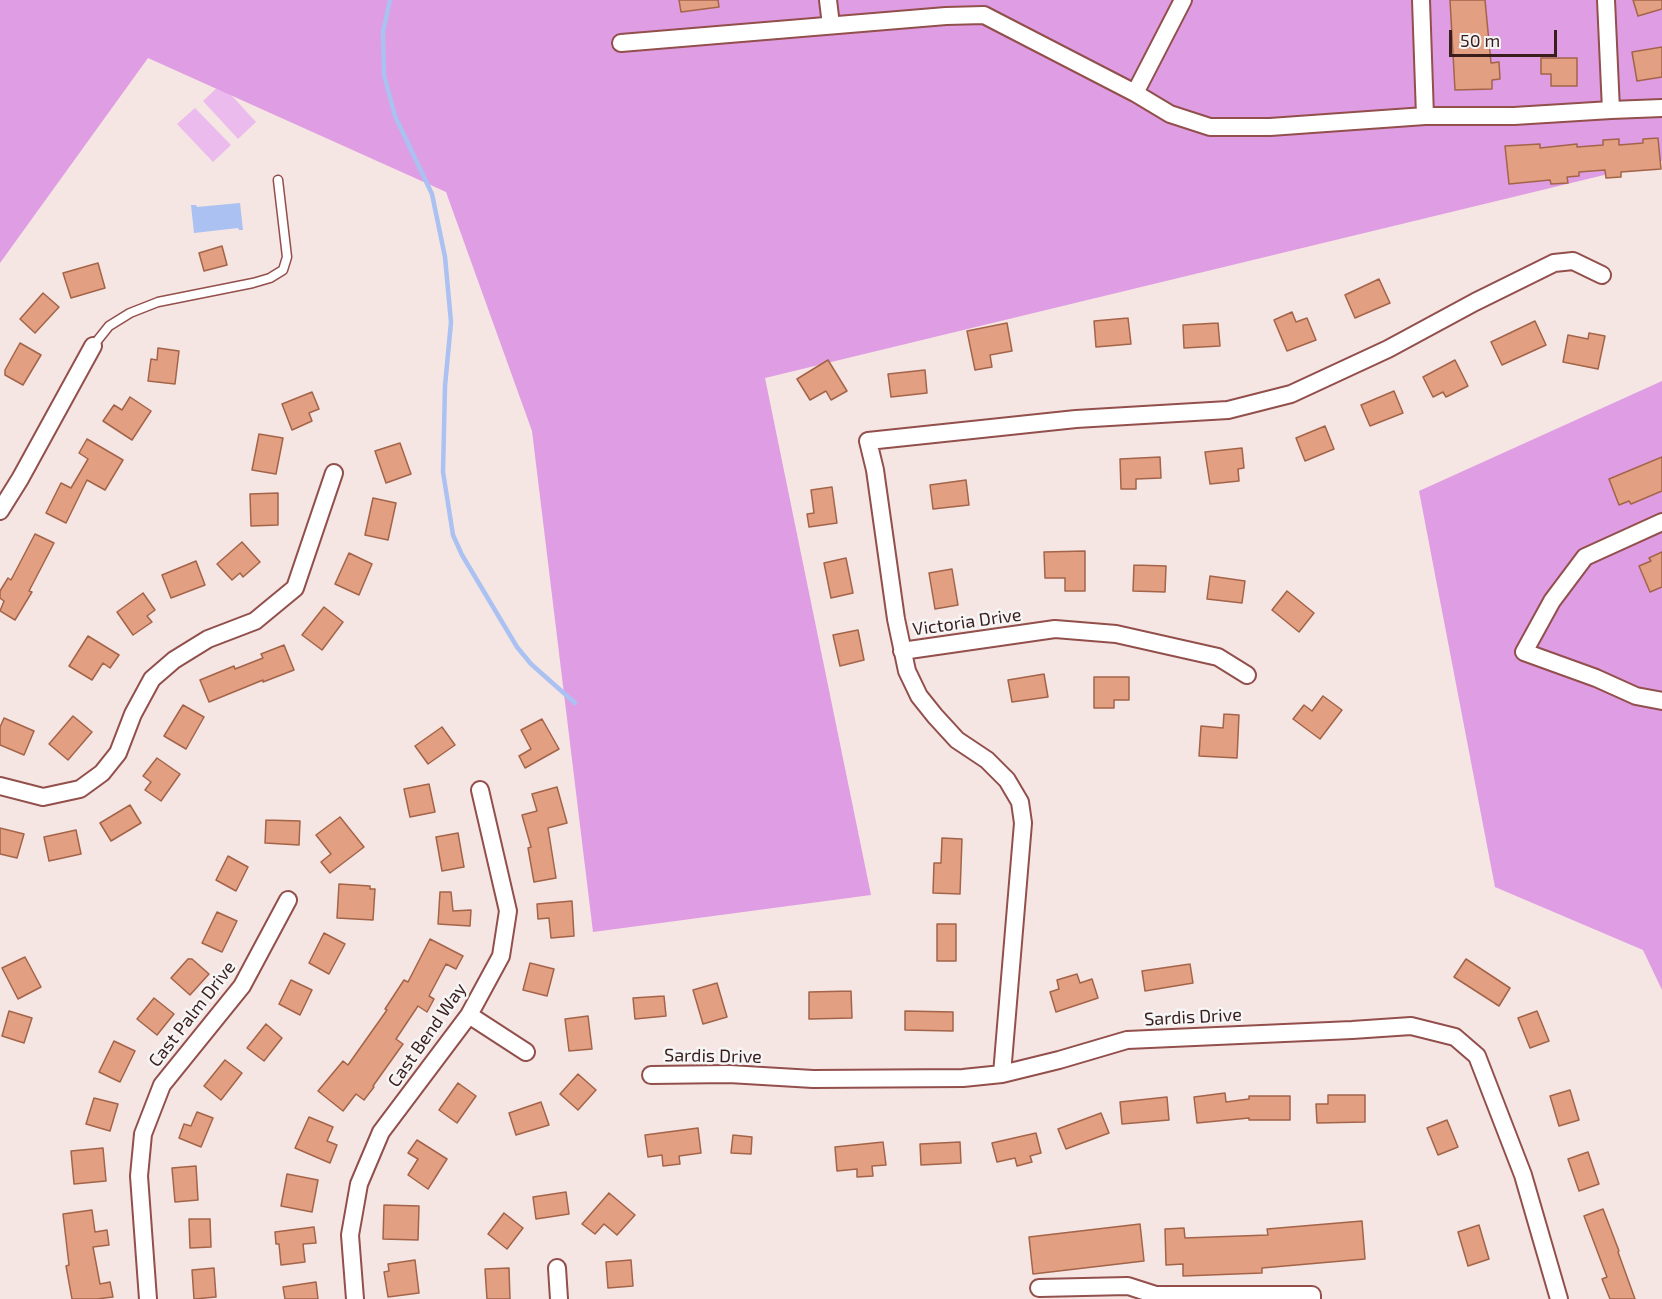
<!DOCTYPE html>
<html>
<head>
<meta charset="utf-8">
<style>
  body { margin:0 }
  #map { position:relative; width:1662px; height:1299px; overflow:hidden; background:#f5e5e3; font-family:"Exo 2",sans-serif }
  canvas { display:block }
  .scale { position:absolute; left:1449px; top:30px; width:108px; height:27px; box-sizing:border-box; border:3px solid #3a1e1c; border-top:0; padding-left:8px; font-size:18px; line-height:21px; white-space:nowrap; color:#3a1e1c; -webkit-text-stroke:4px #f6f6f6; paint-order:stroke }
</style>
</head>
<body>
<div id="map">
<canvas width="1662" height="1299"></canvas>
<div class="scale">50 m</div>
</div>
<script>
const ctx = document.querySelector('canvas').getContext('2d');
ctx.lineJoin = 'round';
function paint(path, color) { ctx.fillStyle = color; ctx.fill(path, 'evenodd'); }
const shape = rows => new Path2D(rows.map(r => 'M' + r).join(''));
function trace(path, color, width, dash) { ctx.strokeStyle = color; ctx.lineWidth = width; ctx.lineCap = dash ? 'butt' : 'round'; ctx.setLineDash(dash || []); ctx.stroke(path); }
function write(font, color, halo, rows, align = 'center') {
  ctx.font = font + ' "Exo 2",sans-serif'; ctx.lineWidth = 5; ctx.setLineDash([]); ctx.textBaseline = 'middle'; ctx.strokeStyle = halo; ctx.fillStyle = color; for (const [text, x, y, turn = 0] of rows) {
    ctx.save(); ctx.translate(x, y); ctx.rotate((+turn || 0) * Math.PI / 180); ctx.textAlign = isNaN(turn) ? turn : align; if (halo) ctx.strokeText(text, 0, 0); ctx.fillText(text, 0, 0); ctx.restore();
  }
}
paint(shape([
  [221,84,256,122,238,139,203,101],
  [195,108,231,145,213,162,177,124]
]), '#ebbbee');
paint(shape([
  [0,0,1662,0,1662,161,765,378,871,895,593,932,532,431,446,192,148,58,0,263],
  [1662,381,1662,990,1643,950,1495,887,1419,491]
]), '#df9de3');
paint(shape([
  [240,203,243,230,239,230,238,228,194,233,191,205,196,205,197,207]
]), '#aac1f1');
trace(shape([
  [390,0,383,32,384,75,395,116,432,194,445,257,451,322,445,386,443,472,453,535,462,555,517,647,531,664,575,703]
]), '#aac1f1', 4.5);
const building = shape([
  [679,0,718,0,719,7,681,12,679,0],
  [1450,0,1485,0,1491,63,1499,62,1500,79,1492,80,1492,89,1455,90,1450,0],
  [1633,0,1662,0,1662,9,1638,16,1633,0],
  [1662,47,1662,77,1637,81,1632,52,1662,47],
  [1541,58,1577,58,1577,86,1551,86,1551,74,1541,74,1541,58],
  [1658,138,1661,169,1621,172,1621,177,1606,178,1605,170,1579,172,1579,176,1567,177,1568,183,1551,184,1550,180,1509,184,1505,146,1540,144,1540,148,1577,144,1577,147,1603,145,1603,140,1619,139,1619,145,1643,143,1643,139,1658,138],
  [222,246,227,265,204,271,199,253,222,246],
  [98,263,105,288,71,298,63,273,98,263],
  [1379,279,1390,303,1355,318,1345,295,1379,279],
  [43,293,59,307,35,333,20,319,43,293],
  [1292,312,1296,322,1307,318,1316,340,1287,351,1274,320,1292,312],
  [1128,318,1131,344,1096,347,1094,321,1128,318],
  [1535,321,1546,345,1502,365,1491,342,1535,321],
  [1007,323,1012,351,990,355,992,367,975,370,967,331,1007,323],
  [1218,323,1220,346,1184,348,1183,325,1218,323],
  [1589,333,1605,336,1598,369,1563,362,1568,335,1588,339,1589,333],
  [20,343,41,355,23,385,5,375,5,370,20,343],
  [158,348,179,351,175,384,148,381,151,359,157,360,158,348],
  [828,360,847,391,831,400,826,391,810,400,797,379,828,360],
  [1455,360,1468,386,1446,397,1443,392,1433,397,1423,377,1455,360],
  [925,370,927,393,891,397,888,374,925,370],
  [1394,391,1403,413,1370,426,1361,405,1394,391],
  [312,392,319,409,309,413,312,421,292,430,282,404,312,392],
  [130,397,151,411,132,440,103,421,114,405,122,410,130,397],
  [1325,426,1334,449,1305,461,1296,438,1325,426],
  [259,434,283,438,276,474,252,470,259,434],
  [87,439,123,460,105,490,87,480,66,523,46,513,61,483,71,488,88,459,79,453,87,439],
  [400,443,411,474,386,483,375,451,400,443],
  [1242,448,1244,468,1238,469,1239,481,1210,484,1205,452,1242,448],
  [1160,457,1161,478,1136,479,1136,489,1121,489,1120,459,1160,457],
  [1662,457,1662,491,1631,504,1629,501,1619,505,1609,479,1662,457],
  [966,480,969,505,933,509,930,485,966,480],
  [832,487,837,523,809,527,807,514,814,513,811,490,832,487],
  [278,493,278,525,251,526,250,494,278,493],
  [373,498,396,503,388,540,365,535,373,498],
  [35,534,54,543,29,591,32,592,15,620,0,611,4,601,0,598,0,591,8,578,11,580,35,534],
  [242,542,260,562,243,577,240,573,232,580,217,564,242,542],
  [1085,551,1085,591,1065,591,1065,578,1045,578,1044,552,1085,551],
  [1662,552,1662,587,1650,592,1639,566,1651,561,1649,558,1662,552],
  [349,553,372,564,359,595,335,584,349,553],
  [846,558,853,593,831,598,824,563,846,558],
  [196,561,205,585,171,598,162,575,196,561],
  [1134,565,1166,566,1165,592,1133,591,1134,565],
  [952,569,958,605,935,609,929,573,952,569],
  [1210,576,1245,581,1242,603,1207,599,1210,576],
  [1287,591,1314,613,1299,632,1272,610,1287,591],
  [143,593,155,610,147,616,152,622,133,635,117,612,143,593],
  [324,607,343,622,322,650,302,635,324,607],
  [858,630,864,660,840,666,833,635,858,630],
  [88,636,119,655,110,668,103,663,92,680,69,666,88,636],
  [284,645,294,670,263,682,263,680,209,702,200,680,234,666,235,669,263,658,261,654,284,645],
  [1044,674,1048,697,1012,702,1008,680,1044,674],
  [1094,677,1129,677,1129,700,1114,700,1114,708,1094,708,1094,677],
  [1323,696,1342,710,1320,739,1293,719,1304,705,1312,711,1323,696],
  [183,705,204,717,186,749,164,736,183,705],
  [1224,714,1239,715,1237,758,1199,756,1201,726,1223,728,1224,714],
  [73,716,92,732,68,760,49,744,73,716],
  [4,718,34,731,24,755,0,745,0,727,4,718],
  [542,719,559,749,525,768,519,756,531,749,521,730,542,719],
  [442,727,455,745,428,764,415,746,442,727],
  [157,758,180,774,161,801,145,790,151,782,143,776,157,758],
  [429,784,435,812,410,817,404,789,429,784],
  [557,787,567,823,548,828,556,878,534,882,528,848,531,847,522,815,537,811,532,794,557,787],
  [130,805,141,823,111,841,100,823,130,805],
  [340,817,364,847,330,873,321,862,331,854,316,835,340,817],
  [266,820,300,821,299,845,265,843,266,820],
  [0,828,24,834,17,858,0,854,0,828],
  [76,830,81,854,49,861,44,837,76,830],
  [458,833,464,867,442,871,436,837,458,833],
  [942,838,962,839,960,894,933,893,934,863,941,863,942,838],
  [228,856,248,867,236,891,216,880,228,856],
  [339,884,370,886,370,889,375,889,373,920,337,918,339,884],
  [440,892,451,892,453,911,471,910,470,926,438,924,440,892],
  [572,901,574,936,551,938,549,918,538,919,537,904,572,901],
  [217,912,237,921,222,952,202,943,217,912],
  [937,924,956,924,956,961,937,961,937,924],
  [324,933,345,944,329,974,309,963,324,933],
  [430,939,463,956,456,969,446,964,429,996,434,999,427,1012,418,1006,396,1039,403,1044,373,1086,374,1087,364,1100,356,1094,343,1111,318,1091,343,1061,348,1065,387,1010,385,1009,404,980,408,982,430,939],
  [25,957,41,987,18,999,2,968,25,957],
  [188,959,192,959,209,974,190,995,171,978,188,959],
  [1466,959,1510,988,1499,1006,1454,977,1466,959],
  [530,963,554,969,547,996,523,990,530,963],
  [1190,964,1193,983,1145,991,1142,971,1190,964],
  [1077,974,1080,983,1092,979,1098,998,1056,1012,1050,992,1059,989,1057,980,1077,974],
  [291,980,312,990,300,1015,279,1004,291,980],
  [717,983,727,1017,703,1024,693,990,717,983],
  [851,991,852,1018,809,1019,809,992,851,991],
  [664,996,666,1016,635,1019,633,998,664,996],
  [154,998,174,1014,157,1035,137,1019,154,998],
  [9,1011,32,1018,24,1043,2,1036,9,1011],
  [905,1011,953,1012,953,1031,905,1030,905,1011],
  [1537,1011,1549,1041,1530,1048,1518,1018,1537,1011],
  [588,1016,592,1049,569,1051,565,1019,588,1016],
  [266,1024,282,1038,264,1061,247,1048,266,1024],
  [114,1041,135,1051,120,1082,99,1072,114,1041],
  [225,1060,242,1073,221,1100,204,1086,225,1060],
  [578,1074,596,1090,578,1110,560,1094,578,1074],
  [458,1083,476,1096,457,1123,439,1110,458,1083],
  [1570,1090,1579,1120,1559,1126,1550,1096,1570,1090],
  [1225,1093,1226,1102,1249,1099,1249,1096,1290,1096,1290,1120,1249,1120,1249,1118,1197,1123,1194,1097,1225,1093],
  [1328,1095,1365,1095,1365,1122,1317,1123,1316,1104,1328,1104,1328,1095],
  [1167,1097,1169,1120,1122,1124,1120,1102,1167,1097],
  [94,1098,118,1104,110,1131,86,1124,94,1098],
  [541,1102,549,1125,516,1135,509,1113,541,1102],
  [197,1112,213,1118,201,1147,179,1138,184,1124,191,1126,197,1112],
  [1101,1113,1109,1133,1066,1149,1058,1129,1101,1113],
  [309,1117,333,1127,327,1141,337,1145,330,1163,295,1148,309,1117],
  [1447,1120,1458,1147,1438,1155,1427,1128,1447,1120],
  [698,1128,701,1153,679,1156,680,1164,663,1166,662,1155,648,1157,645,1135,698,1128],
  [1036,1133,1041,1153,1030,1156,1032,1162,1017,1166,1015,1158,997,1162,992,1143,1036,1133],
  [733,1135,752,1137,751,1154,731,1153,733,1135],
  [417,1140,447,1159,428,1189,408,1175,418,1159,408,1153,417,1140],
  [883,1142,886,1165,872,1166,873,1176,857,1177,857,1169,837,1171,835,1147,883,1142],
  [960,1142,961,1163,921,1165,920,1144,960,1142],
  [103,1148,106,1181,74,1184,71,1151,103,1148],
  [1588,1152,1599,1184,1579,1191,1568,1159,1588,1152],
  [196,1166,198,1200,175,1202,172,1168,196,1166],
  [287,1174,318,1180,312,1212,281,1206,287,1174],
  [566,1192,569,1214,536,1219,533,1197,566,1192],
  [609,1193,635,1215,617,1235,604,1224,595,1234,582,1224,609,1193],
  [384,1205,419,1206,418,1240,383,1239,384,1205],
  [1603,1209,1619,1251,1618,1252,1635,1299,1610,1299,1602,1279,1607,1277,1584,1216,1603,1209],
  [92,1210,95,1232,107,1230,109,1245,93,1247,100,1284,110,1282,113,1297,97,1299,72,1299,66,1266,69,1265,63,1214,92,1210],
  [504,1213,523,1228,507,1249,488,1234,504,1213],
  [189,1219,210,1219,211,1247,190,1248,189,1219],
  [1362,1221,1365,1259,1262,1268,1262,1273,1183,1276,1183,1264,1166,1265,1165,1229,1184,1228,1185,1238,1268,1235,1267,1229,1362,1221],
  [1140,1224,1144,1261,1033,1274,1029,1237,1140,1224],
  [1479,1225,1489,1259,1468,1266,1458,1232,1479,1225],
  [314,1227,316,1243,303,1244,305,1262,281,1265,279,1244,276,1244,275,1232,314,1227],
  [415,1260,419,1293,388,1297,384,1272,389,1271,388,1264,415,1260],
  [631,1260,633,1286,608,1288,606,1262,631,1260],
  [214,1268,216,1297,194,1299,192,1270,214,1268],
  [509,1268,510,1299,487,1299,485,1269,509,1268],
  [316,1282,318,1299,285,1299,283,1287,316,1282]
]);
paint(building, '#e29f81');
trace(building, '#a36449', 1.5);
const lane = shape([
  [93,346,109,326,130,313,158,302,253,283,270,278,283,270,287,257,278,180]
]);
const street = shape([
  [828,0,831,25],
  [1421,0,1425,116],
  [1606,0,1611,110],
  [621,43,946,16,984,15,1135,93,1170,114,1210,127,1270,127,1425,116,1514,116,1611,110,1662,108],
  [1135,93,1183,0],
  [0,511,20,479,93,346],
  [1662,522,1585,557,1552,601,1524,652,1596,678,1636,696,1662,701],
  [902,651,1055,629,1116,634,1218,657,1247,675],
  [0,786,43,797,80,789,102,773,118,753,133,714,152,679,174,660,208,639,255,621,295,588,334,473],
  [469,1015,526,1052],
  [1002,1074,1023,823,1020,802,1007,780,987,760,957,740,935,716,919,696,907,671,896,619,875,470,868,441,1076,419,1228,410,1291,394,1388,349,1475,302,1554,263,1573,261,1602,275],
  [651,1075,729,1074,813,1079,963,1078,1002,1074,1059,1060,1127,1040,1352,1030,1411,1026,1455,1037,1477,1056,1523,1175,1559,1299],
  [557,1268,559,1299],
  [1039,1288,1128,1286,1156,1295,1312,1295,1312,1299],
  [148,1299,139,1176,143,1134,162,1085,242,986,288,900],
  [355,1299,350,1235,359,1184,381,1132,469,1015,501,956,508,911,480,790]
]);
trace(lane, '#924f4b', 11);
trace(street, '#924f4b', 20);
trace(lane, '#fff', 8);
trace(street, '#fff', 16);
write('18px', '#3a1e1c', '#f6f6f6', [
  ["Victoria Drive",967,622,-8],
  ["Cast Palm Drive",192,1014,-52],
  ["Sardis Drive",1193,1017,-3],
  ["Cast Bend Way",427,1035,-55],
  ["Sardis Drive",713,1056,1]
]);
</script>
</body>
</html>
